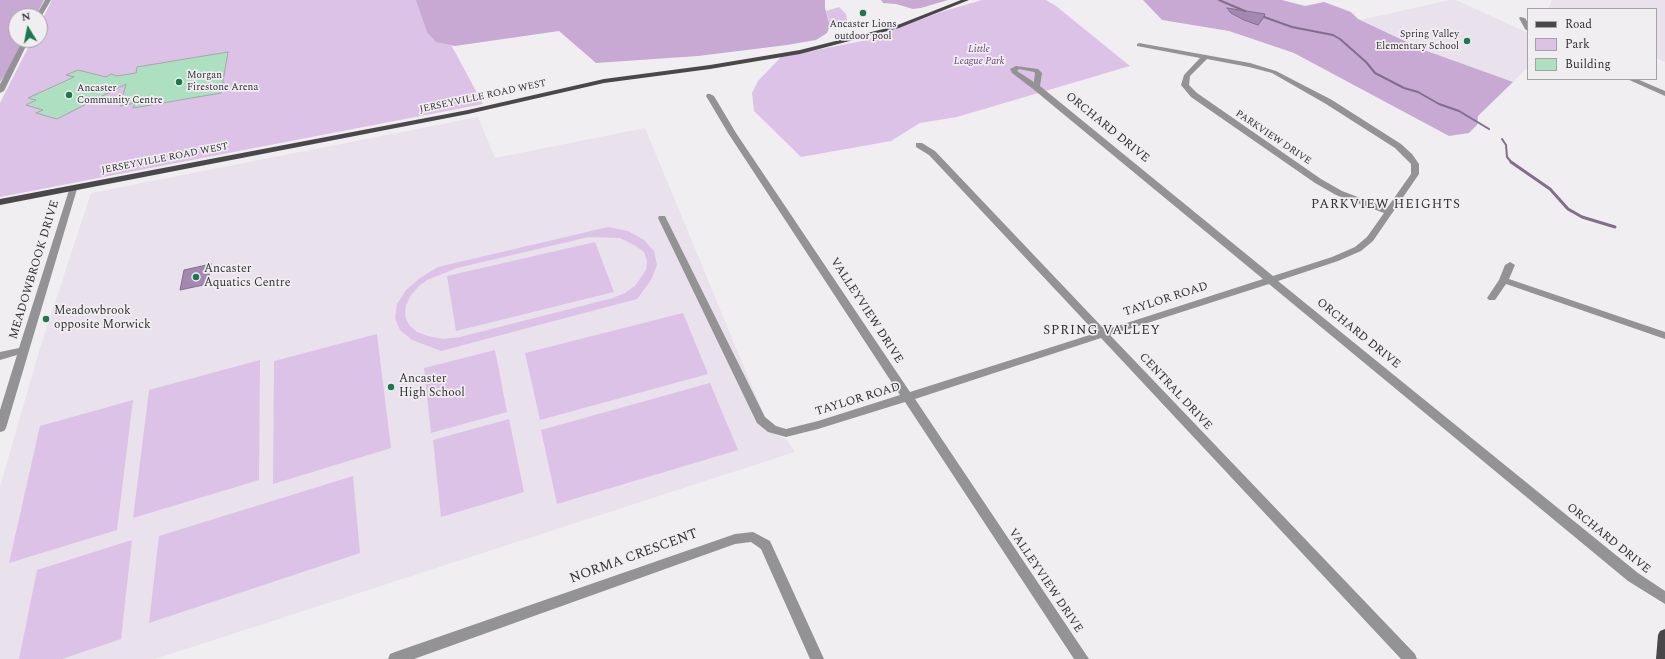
<!DOCTYPE html>
<html>
<head>
<meta charset="utf-8">
<style>
  body { margin:0 }
  #map { position:relative; width:1665px; height:659px; overflow:hidden; background:#f1eef2; font-family:Spectral,serif }
  canvas { display:block }
  .legend { position:absolute; left:1527px; top:8px; width:130px; height:72px; box-sizing:border-box; background:#f1eef2; border:1px solid #a5a2a6; margin:0; padding:5px 7px; list-style:none; font-size:12px; color:#323133 }
  .legend li { display:flex; align-items:center; gap:8px; height:20px }
  .legend b { width:20px; border:1px solid #a5a2a6 }
  .north { position:absolute; left:8px; top:8px; width:40px; height:40px; box-sizing:border-box; background:#f1eef2; border:1px solid #a5a2a6; border-radius:50%; rotate:350deg; font-size:11px; font-weight:700; line-height:16px; text-align:center; color:#323133 }
  .north::after { content:''; display:block; margin:auto; width:14px; height:18px; background:#1b794f; clip-path:polygon(50% 0,100% 100%,50% 72%,0 100%) }
</style>
</head>
<body>
<div id="map">
<canvas width="1665" height="659"></canvas>
<ul class="legend">
<li><b style="height:5px;background:#49474a"></b>Road</li>
<li><b style="height:11px;background:#ddc2e8"></b>Park</li>
<li><b style="height:11px;background:#ace0c1"></b>Building</li>
</ul>
<div class="north">N</div>
</div>
<script>
const ctx = document.querySelector('canvas').getContext('2d');
ctx.lineJoin = 'round';
function paint(path, color) { ctx.fillStyle = color; ctx.fill(path, 'evenodd'); }
const shape = rows => new Path2D(rows.map(r => 'M' + r).join(''));
function trace(path, color, width, dash) { ctx.strokeStyle = color; ctx.lineWidth = width; ctx.lineCap = dash ? 'butt' : 'round'; ctx.setLineDash(dash || []); ctx.stroke(path); }
function write(font, color, halo, rows, align = 'center') {
  ctx.font = font + ' Spectral,serif'; ctx.lineWidth = 3.5; ctx.setLineDash([]); ctx.textBaseline = 'middle'; ctx.strokeStyle = halo; ctx.fillStyle = color; for (const [text, x, y, turn = 0] of rows) {
    ctx.save(); ctx.translate(x, y); ctx.rotate((+turn || 0) * Math.PI / 180); ctx.textAlign = isNaN(turn) ? turn : align; if (halo) ctx.strokeText(text, 0, 0); ctx.fillText(text, 0, 0); ctx.restore();
  }
}
paint(shape([
  [1449,0,1456,0,1528,33,1528,67,1513,82,1439,56,1361,20],
  [1552,0,1665,0,1665,62,1656,58,1656,9,1548,9],
  [478,117,495,158,645,128,771,432,787,440,795,452,155,659,0,659,0,487,40,348,91,193]
]), '#e9e1ec');
paint(shape([
  [52,0,427,0,483,104,0,197,0,103,32,40,40,40,40,24],
  [982,0,1046,0,1056,6,1130,66,957,117,920,123,891,141,801,157,754,111,752,93,758,81,781,57,867,40,941,12],
  [839,7,846,14,848,25,838,28,831,27,826,11],
  [608,227,628,231,644,240,654,251,657,265,651,280,637,299,441,351,412,340,400,330,395,318,397,304,406,290,420,278,438,267],
  [589,237,620,238,636,246,644,252,647,261,646,270,635,286,625,293,613,298,460,337,443,339,428,336,417,332,409,325,405,316,406,305,411,295,419,286,427,280,457,268],
  [595,242,614,292,456,331,447,276],
  [683,313,708,374,540,420,525,353],
  [377,334,391,448,273,484,274,361],
  [495,350,507,412,431,433,424,368],
  [260,360,259,480,133,518,149,390],
  [710,383,738,450,557,504,541,430],
  [133,400,117,530,9,563,40,426],
  [509,419,524,492,441,517,433,440],
  [353,476,360,553,149,623,159,536],
  [132,540,121,639,62,659,19,659,37,570]
]), '#ddc2e8');
paint(shape([
  [0,0,44,0,36,16,16,16,16,40,24,40,9,69,0,82],
  [416,0,825,0,825,8,830,26,827,33,816,40,787,45,698,56,596,63,559,31,455,46,436,42,427,32],
  [881,0,948,0,921,8,913,9,896,4,883,3],
  [1143,0,1282,0,1305,6,1324,2,1351,12,1358,19,1424,50,1513,82,1478,116,1477,125,1469,133,1449,136,1294,53,1229,31,1162,20]
]), '#c7a9d4');
const water = shape([
  [1227,8,1265,14,1264,17,1258,25,1244,20,1231,13,1227,8],
  [211,264,208,284,180,290,184,270,211,264]
]);
paint(water, '#a588b2');
trace(water, '#826e8c', 1);
trace(shape([
  [1219,0,1245,11],
  [1264,17,1292,27,1333,35,1340,39,1366,62,1375,73,1404,88,1418,92,1439,104,1459,111,1489,129],
  [1502,139,1506,145,1507,157,1512,163]
]), '#826e8c', 2);
trace(shape([
  [1511,162,1550,189,1568,209,1582,217,1615,227]
]), '#826e8c', 3);
const building = shape([
  [228,52,221,93,133,108,135,103,120,106,126,84,57,119,36,113,43,110,26,105,36,100,28,98,74,77,66,75,78,70,106,77,111,74,117,76,136,73,137,67,228,52]
]);
paint(building, '#ace0c1');
trace(building, '#a4a8a6', 1);
paint(shape([
  [45,0,51,0,41,17,36,16,45,0],
  [1520,17,1525,18,1528,23,1528,31,1525,29,1519,18,1520,17],
  [23,40,29,40,4,91,0,93,0,84,23,40],
  [1139,43,1250,63,1276,71,1332,100,1401,144,1412,154,1419,164,1419,174,1373,241,1361,251,1338,261,1278,281,1638,573,1665,591,1665,604,1628,581,1269,284,1110,335,1415,654,1417,659,1401,659,1101,338,915,399,1089,659,1074,659,905,402,818,429,786,437,768,432,757,423,658,218,659,216,665,216,666,218,765,417,776,426,786,429,818,421,900,395,728,133,706,96,707,94,710,94,714,96,736,133,910,392,1096,333,929,155,916,147,916,143,922,143,935,151,1105,330,1263,279,1033,89,1012,73,1010,69,1016,66,1038,69,1042,73,1040,86,1273,276,1332,257,1355,247,1367,237,1384,213,1336,195,1315,183,1191,97,1181,85,1184,75,1200,58,1137,46,1137,44,1139,43],
  [1207,59,1249,67,1272,73,1326,104,1395,148,1411,164,1411,174,1387,208,1342,191,1321,179,1197,93,1189,85,1190,76,1207,59],
  [1019,69,1034,72,1035,73,1034,82,1017,71,1019,69],
  [1627,79,1637,79,1665,91,1665,96,1627,79],
  [70,187,76,187,77,189,6,428,4,431,0,432,0,410,17,355,0,360,0,352,19,348,70,187],
  [1510,262,1515,265,1509,279,1665,332,1665,339,1506,284,1495,300,1489,300,1487,298,1499,280,1505,265,1510,262],
  [753,532,770,541,824,659,810,659,761,549,751,542,735,544,414,659,388,659,390,654,395,652,735,534,753,532]
]), '#939294');
paint(shape([
  [961,0,969,0,899,28,800,54,710,69,604,83,468,114,0,205,0,199,468,110,604,79,710,65,800,50,895,26,961,0],
  [1665,629,1665,659,1656,659,1658,635,1660,631,1665,629]
]), '#49474a');
for (const [x, y, r, color] of [
  [863,13,4,"#1b794f"],
  [1467,41,4,"#1b794f"],
  [179,82,4,"#1b794f"],
  [69,95,4,"#1b794f"],
  [196,277,4,"#1b794f"],
  [46,319,4,"#1b794f"],
  [391,387,4,"#1b794f"]
]) { const dot = new Path2D(); dot.arc(x, y, r, 0, 2 * Math.PI); ctx.fillStyle = color; ctx.fill(dot); trace(dot, '#f1eef2', 1.5); }
write('10px', '#323133', '#f1eef2', [
  ["Ancaster Lions",863,25,"center"],
  ["outdoor pool",863,37,"center"],
  ["Spring Valley",1459,35,"right"],
  ["Elementary School",1459,47,"right"],
  ["Morgan",187,76],
  ["Firestone Arena",187,88],
  ["Ancaster",77,89],
  ["Community Centre",77,101]
], 'left');
write('italic 10px', '#694279', '#f1eef2', [
  ["Little",979,50],
  ["League Park",979,62]
]);
write('10px', '#323133', '#f1eef2', [
  ["JERSEYVILLE ROAD WEST",483,97,-12],
  ["PARKVIEW DRIVE",1273,138,34],
  ["JERSEYVILLE ROAD WEST",165,159,-11]
]);
write('12px', '#323133', '#f1eef2', [
  ["ORCHARD DRIVE",1107,128,39],
  ["MEADOWBROOK DRIVE",35,270,-73],
  ["TAYLOR ROAD",1166,300,-18],
  ["VALLEYVIEW DRIVE",866,311,57],
  ["ORCHARD DRIVE",1358,334,39],
  ["CENTRAL DRIVE",1175,392,47],
  ["TAYLOR ROAD",858,400,-17],
  ["ORCHARD DRIVE",1608,539,39],
  ["VALLEYVIEW DRIVE",1045,581,56]
]);
write('12px', '#323133', '#f1eef2', [
  ["Ancaster",204,270],
  ["Aquatics Centre",204,284],
  ["Meadowbrook",54,312],
  ["opposite Morwick",54,326],
  ["Ancaster",399,380],
  ["High School",399,394]
], 'left');
ctx.letterSpacing = '1px';
write('13px', '#323133', '#f1eef2', [
  ["PARKVIEW HEIGHTS",1386,205],
  ["SPRING VALLEY",1102,331]
]);
ctx.letterSpacing = '0px';
write('14px', '#323133', '#f1eef2', [
  ["NORMA CRESCENT",634,557,-20]
]);
</script>
</body>
</html>
